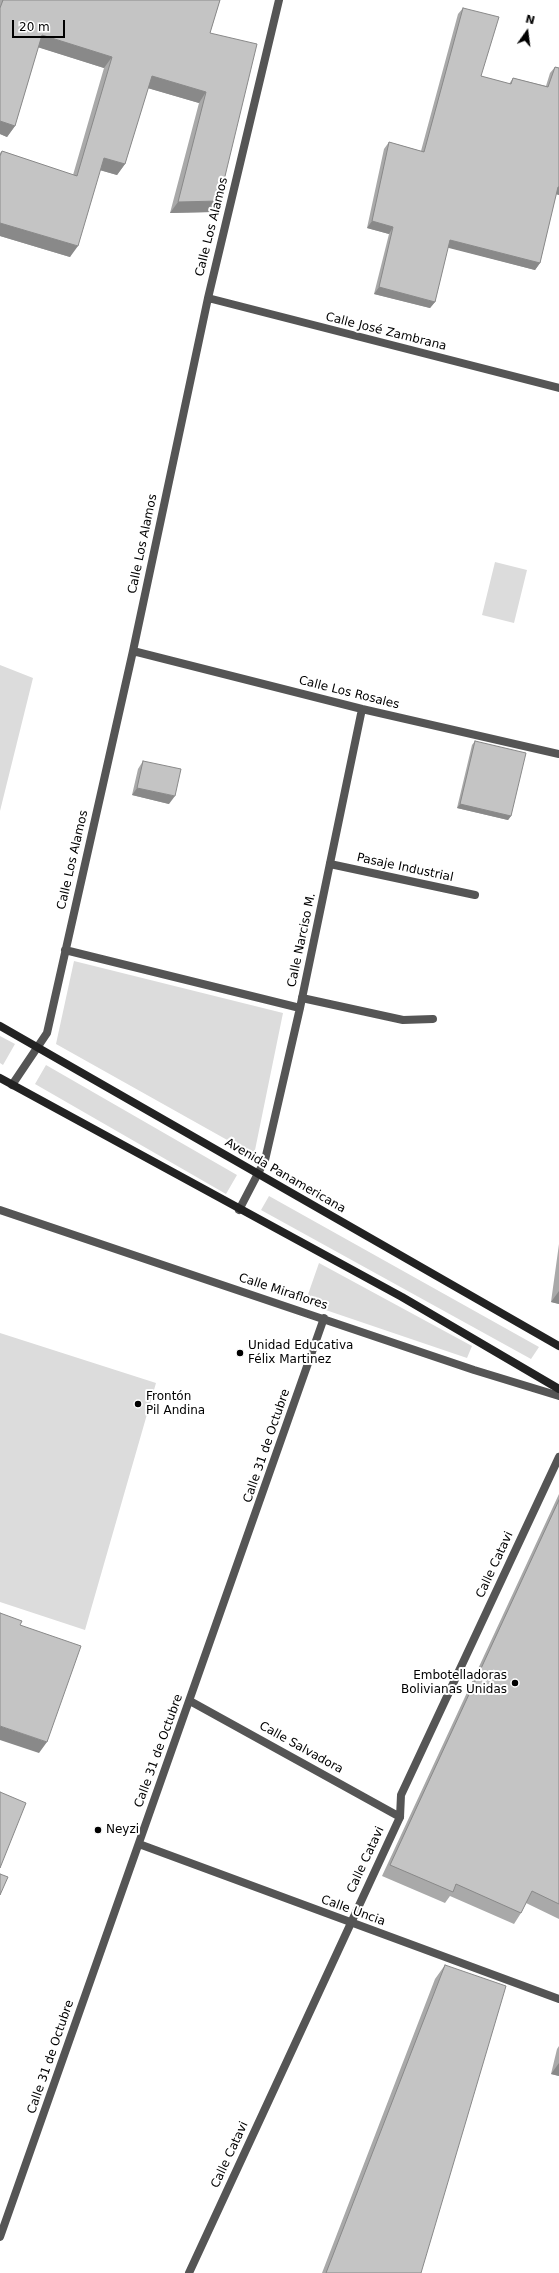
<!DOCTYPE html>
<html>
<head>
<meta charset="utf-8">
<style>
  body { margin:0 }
  #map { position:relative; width:559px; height:2273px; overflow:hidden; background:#fff; font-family:"DejaVu Sans",sans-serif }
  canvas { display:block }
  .north { position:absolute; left:507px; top:12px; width:40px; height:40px; -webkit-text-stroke:3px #fff; paint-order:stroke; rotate:14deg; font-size:11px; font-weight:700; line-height:16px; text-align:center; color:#000 }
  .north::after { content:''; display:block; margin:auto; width:14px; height:18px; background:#000; clip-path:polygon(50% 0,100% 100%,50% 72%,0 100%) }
  .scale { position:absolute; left:12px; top:20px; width:53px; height:18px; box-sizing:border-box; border:2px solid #000; border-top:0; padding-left:5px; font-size:12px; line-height:14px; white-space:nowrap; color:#000; -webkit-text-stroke:3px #fff; paint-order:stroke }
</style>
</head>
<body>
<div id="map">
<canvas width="559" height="2273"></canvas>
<div class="north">N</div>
<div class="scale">20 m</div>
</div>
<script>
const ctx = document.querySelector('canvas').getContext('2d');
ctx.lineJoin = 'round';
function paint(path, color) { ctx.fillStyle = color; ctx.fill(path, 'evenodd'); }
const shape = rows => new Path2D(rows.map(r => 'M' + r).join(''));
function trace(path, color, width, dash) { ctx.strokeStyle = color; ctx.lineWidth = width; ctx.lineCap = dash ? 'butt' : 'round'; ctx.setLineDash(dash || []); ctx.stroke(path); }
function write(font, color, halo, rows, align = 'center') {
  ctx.font = font + ' "DejaVu Sans",sans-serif'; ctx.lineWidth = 4; ctx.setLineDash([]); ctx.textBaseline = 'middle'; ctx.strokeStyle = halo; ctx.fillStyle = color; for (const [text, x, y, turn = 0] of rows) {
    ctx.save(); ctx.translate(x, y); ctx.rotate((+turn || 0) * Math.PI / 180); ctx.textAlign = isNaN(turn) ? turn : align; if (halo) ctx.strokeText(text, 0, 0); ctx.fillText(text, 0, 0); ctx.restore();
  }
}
paint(shape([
  [495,562,527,570,514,623,482,615],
  [0,665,33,678,0,811],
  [74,961,283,1013,254,1155,56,1044],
  [0,1036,15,1044,3,1065,0,1063],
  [46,1065,237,1175,226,1194,35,1084],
  [269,1196,539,1347,531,1359,261,1210],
  [319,1263,472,1346,467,1358,305,1303],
  [0,1333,156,1383,85,1630,0,1602]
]), '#dcdcdc');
trace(shape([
  [330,864,475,895],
  [302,998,403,1020,433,1019],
  [189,2273,400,1817]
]), '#555', 8);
trace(shape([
  [208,298,559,388],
  [133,651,362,709,559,754],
  [65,950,300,1008],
  [12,1085,47,1033,133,651,208,298,279,0],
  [0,1210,474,1370,559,1396],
  [239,1210,265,1160,300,1008,362,709],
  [190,1701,400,1817,401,1795,559,1457],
  [139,1844,559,1999],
  [0,2237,324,1318]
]), '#555', 8);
trace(shape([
  [0,1026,559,1346],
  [0,1078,402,1297,559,1389]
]), '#222', 8);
paint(shape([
  [0,0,220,0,210,33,219,201,212,212,170,213,199,103,148,88,125,164,117,175,100,170,70,257,0,236,0,153,2,151,73,175,104,68,38,47,15,126,7,137,0,134],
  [463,8,481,76,509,84,513,78,546,86,550,73,555,67,559,68,559,195,556,194,540,263,535,270,448,247,435,302,430,308,374,294,389,234,367,228,384,149,389,142,421,151,458,14],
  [475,741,511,816,508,820,457,808,472,745],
  [143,761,169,804,132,795,138,769],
  [559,1244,559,1304,551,1302],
  [559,1494,559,1919,526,1903,521,1913,514,1924,450,1896,445,1903,382,1876],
  [445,1965,421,2273,322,2273,435,1979],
  [559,2046,559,2076,551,2074,557,2049]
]), '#a9a9a9');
paint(shape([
  [42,35,112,57,104,68,34,46],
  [152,76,206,92,199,103,144,87],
  [0,121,15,126,7,137,0,134],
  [104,158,125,164,117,175,96,169],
  [558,187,559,187,559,195,553,193],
  [219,201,212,212,170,213,178,202],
  [372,221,393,227,389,234,367,228],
  [0,223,78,246,70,257,0,236],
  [450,240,540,263,535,270,445,247],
  [379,287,435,302,430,308,374,294],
  [137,788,175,796,169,804,132,795],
  [460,804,511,816,508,820,457,808],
  [559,1291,559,1304,551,1302],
  [0,1726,47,1742,39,1753,0,1740],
  [559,2063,559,2076,551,2074]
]), '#898989');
const building = shape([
  [3,0,220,0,210,33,257,44,219,201,178,202,206,92,152,76,125,164,104,158,78,246,0,223,0,156,2,151,77,176,112,57,42,35,15,126,0,121,0,8,3,0],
  [463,8,499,17,481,76,511,84,513,78,548,87,555,67,559,68,559,187,558,187,540,263,450,240,435,302,379,287,393,227,372,221,389,142,424,152,463,8],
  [475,741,526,753,511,816,460,804,475,741],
  [143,761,181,769,175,796,137,788,143,761],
  [559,1500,559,1904,532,1891,521,1913,456,1884,453,1892,390,1865,559,1500],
  [0,1613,22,1621,20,1625,81,1646,47,1742,0,1726,0,1613],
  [0,1792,26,1803,0,1868,0,1792],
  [0,1874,8,1877,0,1895,0,1874],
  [445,1965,506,1986,421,2273,326,2273,445,1965]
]);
paint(building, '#c4c4c4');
trace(building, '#898989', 1);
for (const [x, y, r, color] of [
  [240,1353,4,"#000"],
  [138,1404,4,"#000"],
  [515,1683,4,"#000"],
  [98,1830,4,"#000"]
]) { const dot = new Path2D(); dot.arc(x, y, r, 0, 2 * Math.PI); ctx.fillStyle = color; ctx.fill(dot); trace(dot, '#fff', 1.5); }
write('12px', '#000', '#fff', [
  ["Calle Los Alamos",212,227,-76],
  ["Calle José Zambrana",386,332,14],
  ["Calle Los Alamos",143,544,-78],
  ["Calle Los Rosales",349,693,14],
  ["Calle Los Alamos",73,860,-77],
  ["Pasaje Industrial",405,868,12],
  ["Calle Narciso M.",302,940,-78],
  ["Avenida Panamericana",285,1176,30],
  ["Calle Miraflores",283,1292,18],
  ["Calle 31 de Octubre",267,1446,-71],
  ["Calle Catavi",495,1565,-65],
  ["Calle Salvadora",301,1748,29],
  ["Calle 31 de Octubre",159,1751,-70],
  ["Calle Catavi",366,1860,-65],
  ["Calle Uncia",353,1911,20],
  ["Calle 31 de Octubre",51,2057,-71],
  ["Calle Catavi",230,2155,-65]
]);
write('12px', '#000', '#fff', [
  ["Unidad Educativa",248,1346],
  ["Félix Martinez",248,1360],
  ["Frontón",146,1397],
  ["Pil Andina",146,1411],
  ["Embotelladoras",507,1676,"right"],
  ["Bolivianas Unidas",507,1690,"right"],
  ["Neyzi",106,1830]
], 'left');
</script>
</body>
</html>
